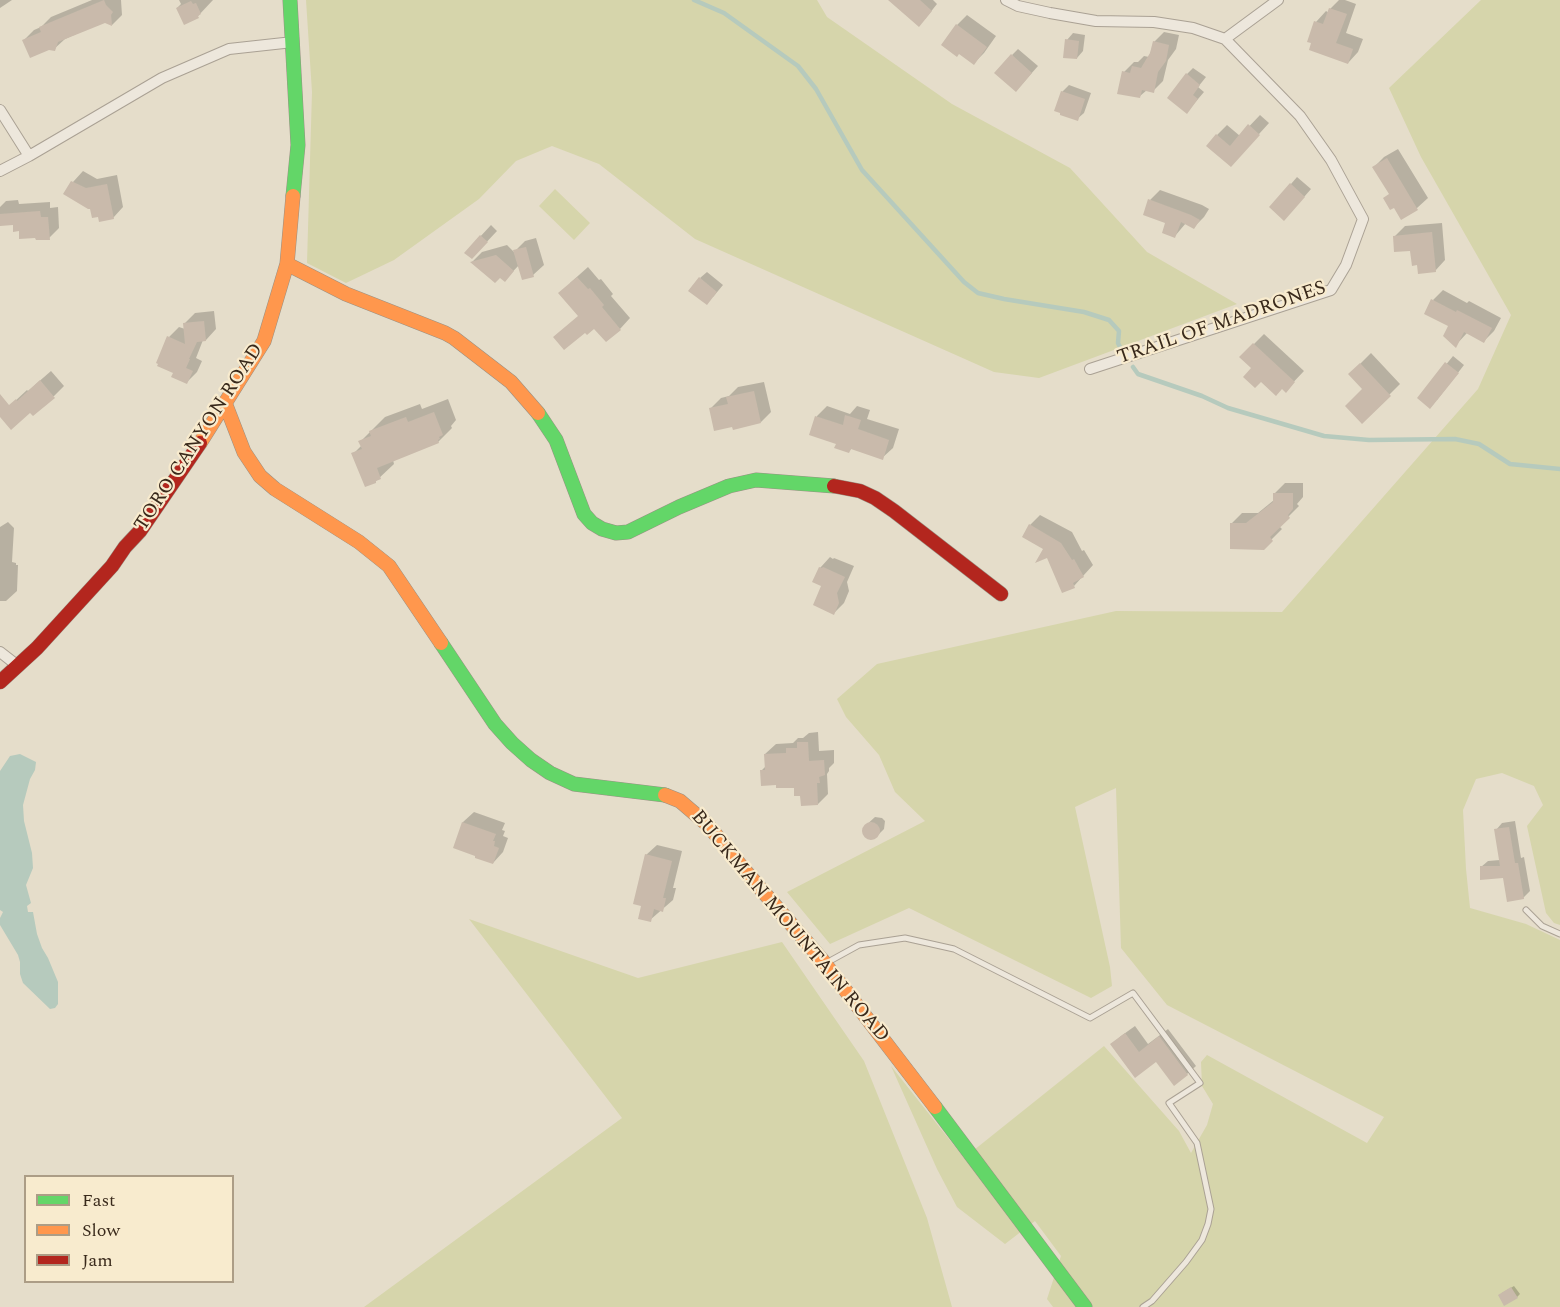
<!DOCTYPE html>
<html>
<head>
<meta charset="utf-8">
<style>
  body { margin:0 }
  #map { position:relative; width:1560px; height:1307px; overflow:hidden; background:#e5ddca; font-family:Spectral,serif }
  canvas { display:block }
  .legend { position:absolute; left:24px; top:1175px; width:210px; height:108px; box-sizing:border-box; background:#f8ebce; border:2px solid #ac9d86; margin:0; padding:8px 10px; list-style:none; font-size:18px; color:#39291b }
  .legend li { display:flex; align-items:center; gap:12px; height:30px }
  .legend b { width:30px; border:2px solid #ac9d86 }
</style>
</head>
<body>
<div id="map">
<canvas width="1560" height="1307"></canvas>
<ul class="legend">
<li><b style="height:8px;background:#63d668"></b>Fast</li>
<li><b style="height:8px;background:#ff974d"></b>Slow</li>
<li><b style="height:8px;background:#b3261e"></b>Jam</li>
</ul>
</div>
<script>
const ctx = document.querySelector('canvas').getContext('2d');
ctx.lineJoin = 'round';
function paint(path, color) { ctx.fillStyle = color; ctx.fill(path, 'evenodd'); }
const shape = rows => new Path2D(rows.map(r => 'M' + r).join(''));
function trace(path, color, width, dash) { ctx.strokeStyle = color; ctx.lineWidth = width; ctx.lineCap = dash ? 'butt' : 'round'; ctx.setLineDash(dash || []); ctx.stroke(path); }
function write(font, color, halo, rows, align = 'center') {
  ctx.font = font + ' Spectral,serif'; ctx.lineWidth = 4.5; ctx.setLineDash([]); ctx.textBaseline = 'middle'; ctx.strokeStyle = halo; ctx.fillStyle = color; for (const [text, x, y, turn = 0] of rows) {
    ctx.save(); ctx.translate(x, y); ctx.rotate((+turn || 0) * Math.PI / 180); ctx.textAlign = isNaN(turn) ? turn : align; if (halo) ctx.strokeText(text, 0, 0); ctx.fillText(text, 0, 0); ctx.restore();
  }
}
paint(shape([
  [306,0,817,0,827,17,952,104,1070,168,1147,252,1237,304,1039,378,994,372,695,239,599,164,552,146,516,161,479,199,394,260,346,283,307,263,312,92],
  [1481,0,1560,0,1560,925,1554,923,1546,913,1527,826,1543,805,1534,786,1502,773,1476,779,1463,810,1466,869,1470,908,1526,924,1560,940,1560,1307,1053,1307,1047,1299,1061,1256,1035,1221,1005,1244,957,1207,937,1169,891,1066,964,1158,1104,1046,1179,1131,1191,1153,1207,1125,1213,1104,1202,1086,1201,1062,1207,1055,1367,1143,1384,1117,1167,1005,1121,948,1116,788,1075,807,1110,967,1112,986,1091,998,909,908,830,944,787,892,925,821,895,792,879,755,846,717,837,699,877,664,1116,611,1282,612,1478,389,1511,315,1421,157,1389,88],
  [555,189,590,223,574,240,539,206],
  [469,919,638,978,782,942,864,1061,927,1218,952,1307,364,1307,622,1118]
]), '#d6d5ab');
paint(shape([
  [20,754,36,762,35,770,30,779,23,805,24,821,32,853,33,868,26,885,31,903,27,906,28,912,33,912,37,934,42,948,48,958,58,982,58,1004,55,1008,50,1009,23,983,20,974,20,962,18,955,0,925,0,918,3,912,0,910,0,771,10,756]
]), '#b6cabd');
paint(shape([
  [0,0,12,0,0,8],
  [92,0,121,0,122,15,112,25,105,21,65,39,54,49,24,40,34,30,41,27,51,17],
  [179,0,213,0,198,16,177,8,181,4],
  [891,0,933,0,937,4,925,19],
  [1339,0,1345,0,1356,4,1346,33,1363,39,1358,52,1348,63,1316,22,1326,11,1329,13,1330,9],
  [967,15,996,36,984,53,974,63,957,25],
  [1164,32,1179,35,1176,49,1168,60,1163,81,1153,91,1147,90,1140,96,1124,72,1134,62,1138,62,1144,56,1149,57,1154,42],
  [1073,33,1085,35,1083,51,1077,58,1067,40],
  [1018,49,1038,66,1023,83,1012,55],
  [1193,68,1206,77,1198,87,1204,92,1187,112,1187,74],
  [1069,85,1091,93,1084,113,1077,119,1062,92],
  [1260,115,1269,123,1231,165,1217,135,1227,125,1240,136],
  [1398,149,1428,198,1417,208,1402,218,1395,206,1390,193,1374,167,1384,157],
  [83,171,97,179,117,175,123,207,113,218,99,215,92,207,65,194,73,182],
  [1297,177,1311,189,1291,212,1291,184],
  [1160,190,1202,205,1209,209,1204,217,1194,227,1186,223,1175,236,1167,222,1150,200],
  [18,200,19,204,50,202,50,208,58,207,59,228,49,238,20,230,14,223,0,224,0,207,6,201],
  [1442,223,1445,260,1435,271,1412,249,1394,237,1405,226],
  [491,225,497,231,482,247,466,252],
  [536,238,544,265,533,275,519,265,505,280,472,262,482,252,507,245,514,252,525,241],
  [588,267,599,280,601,279,613,294,611,296,630,318,620,329,594,327,579,315,570,283],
  [707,272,723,285,713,297,700,278],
  [1443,290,1467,303,1469,301,1501,318,1494,331,1484,341,1467,333,1455,346,1450,326,1433,300],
  [214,311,216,329,206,340,203,340,196,358,202,361,197,372,187,382,175,372,169,337,179,327,185,329,184,324,195,313],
  [1264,334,1304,371,1286,390,1262,380,1253,368,1241,357],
  [1371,353,1400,384,1362,422,1364,389,1350,374],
  [1453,356,1464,365,1437,400,1419,398],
  [51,371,64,386,54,396,0,415,27,390,28,391],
  [764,382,771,412,761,422,710,409,721,398,729,396,738,387],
  [448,399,456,420,451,426,452,428,438,442,393,460,394,464,376,481,353,454,362,445,360,442,385,417,420,404,422,409],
  [827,406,850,414,857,406,870,410,867,419,899,429,893,448,882,458,852,448,849,451,838,443,811,434,817,416],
  [1285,483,1303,483,1303,497,1297,504,1299,506,1279,526,1282,529,1263,548,1231,524,1242,513,1258,513,1274,500,1274,494],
  [1040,515,1072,532,1082,551,1084,550,1093,565,1074,586,1045,548,1030,525],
  [8,522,14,528,12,562,16,563,16,565,18,565,17,591,6,601,0,601,0,527],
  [830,557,833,559,834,558,854,566,847,582,849,591,844,603,834,613,823,585,820,568],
  [818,732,819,751,834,750,834,763,829,768,829,771,827,774,828,794,818,804,802,794,795,787,777,784,762,770,766,766,765,754,776,744,793,743,798,738,803,738,809,733],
  [474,812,505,823,502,830,505,831,503,836,508,838,503,852,493,863,477,855,454,847,463,822],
  [875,817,882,818,885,821,884,829,877,836,870,839,866,837,863,832,864,827],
  [1515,821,1521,858,1524,857,1530,891,1523,898,1504,877,1481,867,1488,861,1500,860,1496,830,1502,823],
  [657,845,682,851,673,888,676,888,673,900,650,920,646,855],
  [1135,1026,1148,1044,1168,1029,1196,1066,1187,1074,1156,1060,1112,1044,1121,1036],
  [1514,1286,1520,1294,1517,1297,1502,1293]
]), '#0003');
trace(shape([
  [694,0,724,13,798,66,816,89,862,170,964,282,978,293,1004,299,1084,312,1109,320,1119,331,1118,343,1120,347],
  [1133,367,1138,374,1202,396,1228,408,1324,436,1369,440,1455,439,1479,444,1510,464,1560,469]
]), '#b6cabd', 4.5);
paint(shape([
  [104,0,106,5,113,12,111,15,112,26,105,23,58,42,55,51,49,50,30,58,22,40,41,32,39,27],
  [888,0,920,0,932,11,919,27],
  [191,1,193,4,196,3,201,14,198,16,199,18,184,25,176,8],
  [1329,8,1347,14,1336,43,1353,49,1348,64,1309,50,1311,43,1307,42,1314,21,1323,24],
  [956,24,987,47,974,65,959,54,957,57,941,45],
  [1065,39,1079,41,1077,59,1063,58],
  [1153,41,1169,45,1166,61,1158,72,1154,93,1142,90,1140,98,1117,94,1122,71,1130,73,1132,66,1141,68,1150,53],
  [1011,54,1032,73,1016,92,994,73],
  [1186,73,1200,85,1193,95,1198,99,1187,114,1167,98],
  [1061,91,1085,99,1078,121,1060,115,1060,113,1054,111],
  [1248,124,1260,135,1231,167,1206,146,1216,134,1230,146],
  [1387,158,1418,210,1401,220,1394,208,1390,210,1383,198,1389,194,1372,167],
  [71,181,86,188,107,184,114,219,99,222,98,217,92,218,90,209,88,209,63,194],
  [1290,183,1305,197,1284,221,1269,207],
  [1148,199,1191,215,1200,220,1194,229,1181,222,1175,238,1162,233,1165,223,1143,215],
  [40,211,41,217,48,217,50,240,36,240,35,238,19,239,19,231,13,232,13,225,0,226,0,214],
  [1432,232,1436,272,1418,274,1417,265,1412,266,1410,251,1394,252,1393,236],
  [480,235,488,242,472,259,464,253],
  [526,247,534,277,522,280,513,250],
  [496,255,514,271,505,282,500,278,495,283,470,262],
  [577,277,588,289,590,288,604,305,602,307,621,330,606,342,594,329,587,335,585,333,564,350,553,337,578,316,558,293],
  [699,277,717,292,707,305,688,291],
  [1431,299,1456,312,1457,310,1492,328,1484,343,1464,332,1456,348,1443,336,1448,326,1424,314],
  [204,321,206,341,197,342,189,359,190,359,186,368,193,371,187,384,171,377,173,373,157,366,158,364,156,363,167,336,185,344,183,323],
  [1253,343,1295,382,1286,393,1282,389,1276,396,1261,382,1255,388,1243,377,1251,368,1239,357],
  [1445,362,1459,373,1430,409,1417,398],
  [1360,363,1391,396,1362,424,1345,406,1362,389,1348,374],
  [40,380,55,398,33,416,30,413,11,430,0,417,0,394,9,405,16,399,17,401],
  [754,391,761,423,733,430,732,427,714,431,709,408,728,404,726,397],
  [434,412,443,435,439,437,440,439,438,440,439,443,377,468,381,479,376,481,376,483,365,487,351,453,362,449,358,441,371,436,369,431,406,417,408,422],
  [845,415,861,420,858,429,889,440,883,460,851,449,849,453,834,448,836,444,809,435,815,416,843,425],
  [1273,493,1293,493,1293,509,1288,515,1290,518,1270,537,1273,541,1264,550,1230,549,1230,523,1246,523,1273,502],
  [1029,524,1061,543,1072,560,1074,559,1084,577,1073,583,1075,588,1062,593,1047,558,1035,563,1043,549,1022,537],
  [819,567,822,568,823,567,845,577,837,593,839,603,834,615,813,605,821,586,812,582],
  [797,742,808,742,809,761,824,760,825,775,819,777,820,783,817,783,818,805,801,806,800,796,794,796,794,788,776,788,776,785,761,786,760,770,765,770,764,754,786,753,786,748,797,748],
  [462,822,496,834,493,841,495,841,494,846,499,848,493,864,475,858,475,856,453,848],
  '862 831a9 9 0 1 1 18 0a9 9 0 1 1-18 0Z',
  [1509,827,1515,863,1518,863,1524,899,1507,902,1503,878,1480,880,1480,866,1500,866,1494,829],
  [645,854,672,861,663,898,666,898,663,912,654,909,651,922,638,919,641,906,633,904],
  [1125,1033,1139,1052,1159,1036,1188,1075,1174,1086,1156,1062,1135,1078,1110,1044],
  [1511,1287,1518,1298,1504,1306,1498,1295]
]), '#c9baab');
const lane = shape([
  [1526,910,1542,926,1560,934],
  [828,962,859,945,905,938,954,949,1090,1018,1133,993,1200,1083,1169,1103,1197,1143,1211,1209,1208,1224,1202,1240,1186,1262,1152,1301,1143,1307]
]);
const street = shape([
  [1006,0,1018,6,1050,13,1096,21,1154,22,1193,28,1225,39,1300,116,1331,160,1363,219,1346,265,1331,290,1090,369],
  [1225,39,1278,0],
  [0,110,29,156],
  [0,171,29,156,162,78,229,49,293,42],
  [0,652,18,666]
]);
const fast = shape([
  [290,0,298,145,293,196],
  [538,413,556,440,584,514,592,523,602,529,616,533,628,532,679,507,729,486,756,480,834,486],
  [441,643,495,724,512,743,531,760,550,773,574,784,665,795],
  [935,1107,1085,1307]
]);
const slow = shape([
  [287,264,346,294,445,333,454,338,511,382,538,413],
  [225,403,244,452,260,476,275,489,359,542,389,566,441,643],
  [200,443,264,341,287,264,293,196],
  [665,795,680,801,708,825,741,866,823,961,935,1107]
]);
const jam = shape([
  [834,486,860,491,875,498,894,511,1001,594],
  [0,682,37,648,112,566,125,547,140,531,200,443]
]);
trace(lane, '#aaa194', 7);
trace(street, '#aaa194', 12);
trace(fast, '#999184', 15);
trace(slow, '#999184', 15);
trace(jam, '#999184', 15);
trace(lane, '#ede7dc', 5);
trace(street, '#ede7dc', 10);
trace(fast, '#63d668', 14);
trace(slow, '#ff974d', 14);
trace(jam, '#b3261e', 14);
write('20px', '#39291b', '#f8ebce', [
  ["TRAIL OF MADRONES",1222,324,-19],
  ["TORO CANYON ROAD",200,438,-57],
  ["BUCKMAN MOUNTAIN ROAD",789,927,50]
]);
</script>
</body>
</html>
